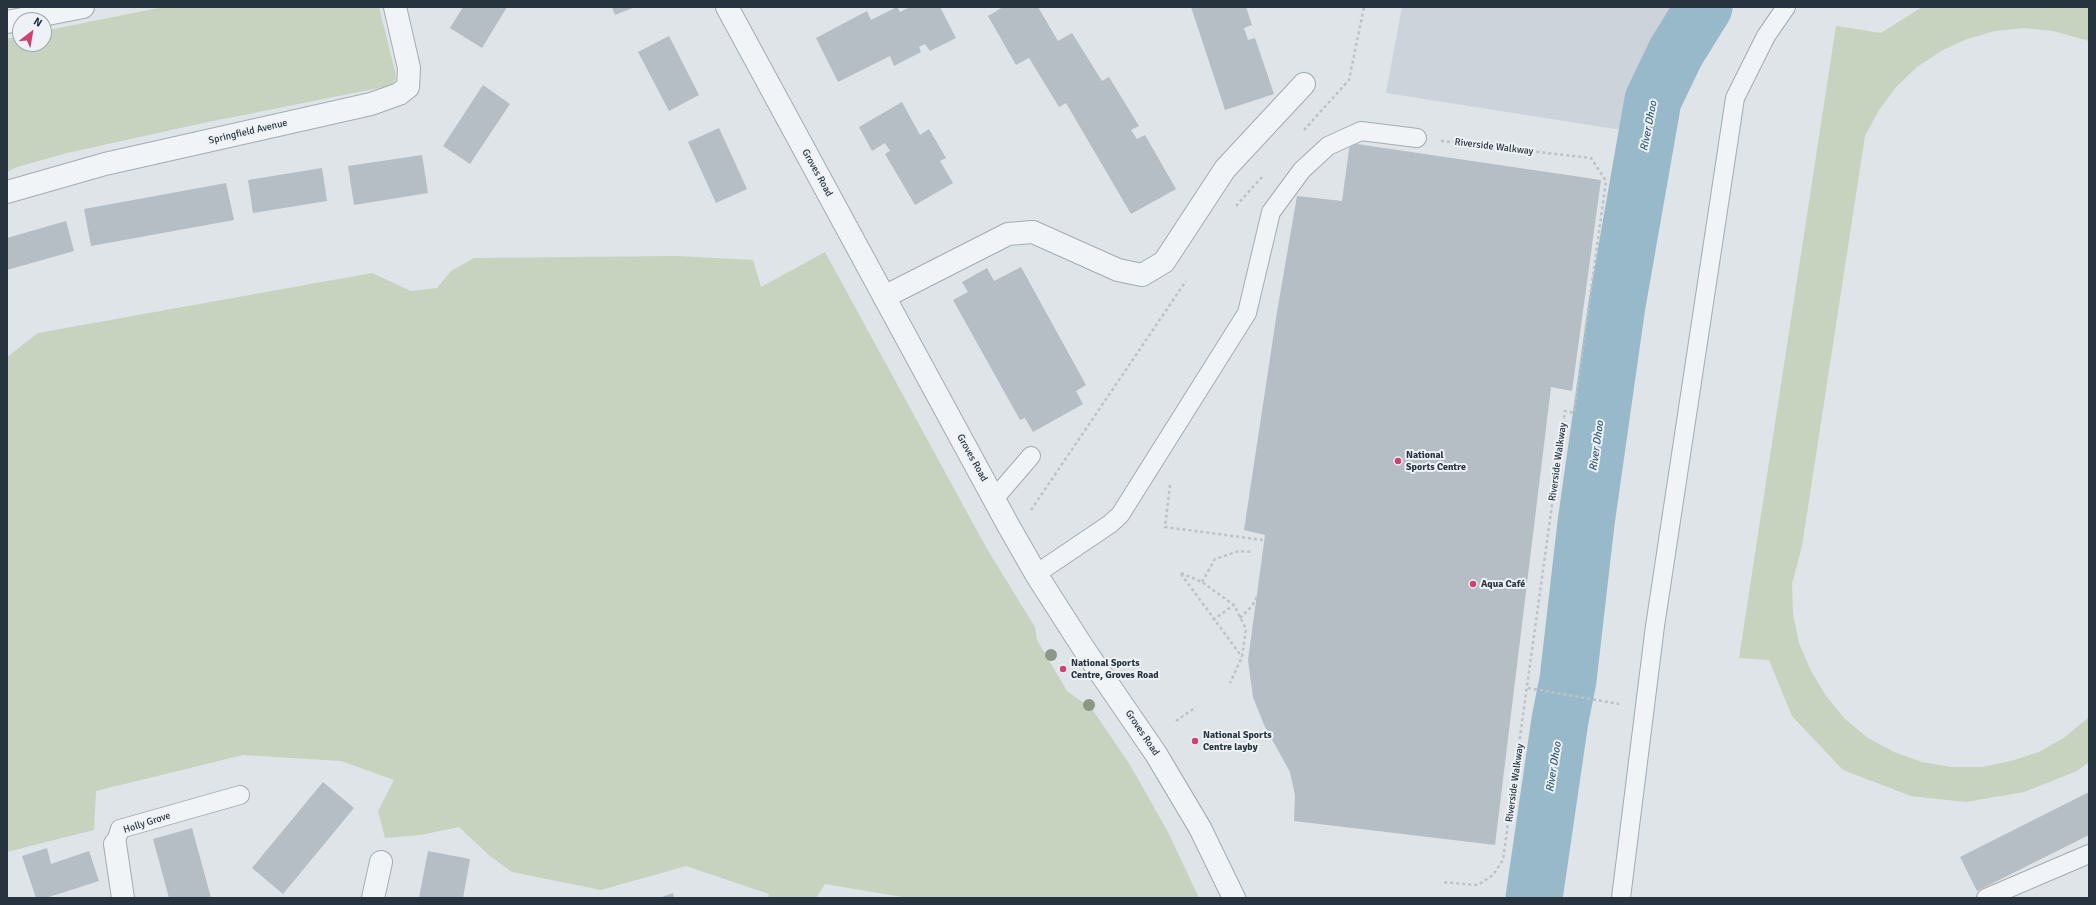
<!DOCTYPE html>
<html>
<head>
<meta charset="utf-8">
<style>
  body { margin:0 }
  #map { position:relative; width:2096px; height:905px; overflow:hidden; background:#dee4e8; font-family:Signika,sans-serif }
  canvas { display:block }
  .frame { position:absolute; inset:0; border:8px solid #27343f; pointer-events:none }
  .north { position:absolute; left:12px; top:12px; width:40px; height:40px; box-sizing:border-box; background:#eef2f6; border:1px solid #9ea6ad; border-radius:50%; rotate:31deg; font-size:11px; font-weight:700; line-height:16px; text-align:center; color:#27343f }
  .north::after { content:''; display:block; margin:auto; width:14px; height:18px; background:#cf4171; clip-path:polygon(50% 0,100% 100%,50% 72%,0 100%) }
</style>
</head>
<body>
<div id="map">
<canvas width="2096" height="905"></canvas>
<div class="frame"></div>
<div class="north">N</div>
</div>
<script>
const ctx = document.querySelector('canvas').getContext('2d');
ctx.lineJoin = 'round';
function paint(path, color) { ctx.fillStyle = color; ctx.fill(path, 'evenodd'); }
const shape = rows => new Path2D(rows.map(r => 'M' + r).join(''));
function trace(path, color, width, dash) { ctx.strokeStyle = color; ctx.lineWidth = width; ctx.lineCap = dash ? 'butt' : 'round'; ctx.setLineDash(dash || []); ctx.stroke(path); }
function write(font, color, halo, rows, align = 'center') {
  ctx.font = font + ' Signika,sans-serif'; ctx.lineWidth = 4; ctx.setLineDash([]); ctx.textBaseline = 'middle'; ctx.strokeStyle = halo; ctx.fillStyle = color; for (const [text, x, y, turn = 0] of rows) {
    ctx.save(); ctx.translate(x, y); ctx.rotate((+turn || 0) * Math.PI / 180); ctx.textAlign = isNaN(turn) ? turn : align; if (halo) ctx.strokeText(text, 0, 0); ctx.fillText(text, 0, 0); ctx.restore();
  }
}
paint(shape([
  [1402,7,1679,7,1658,41,1628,131,1386,93]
]), '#ccd3da');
paint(shape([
  [163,7,379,7,395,71,396,79,392,84,384,87,203,123,67,153,17,167,7,172,7,39,20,36,20,44,44,44,44,31],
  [1922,7,2089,7,2089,41,2053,31,2024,28,1995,31,1967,39,1941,51,1917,67,1896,87,1879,110,1865,136,1802,546,1792,584,1793,614,1799,643,1811,671,1826,696,1845,719,1868,738,1894,752,1922,762,1952,767,1982,767,2011,761,2039,752,2065,737,2089,717,2089,762,2077,771,2024,792,1966,802,1911,796,1843,770,1792,716,1769,660,1739,658,1836,26,1881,33],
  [825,252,987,549,1035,627,1037,640,1067,691,1092,709,1130,765,1168,832,1199,898,908,898,825,884,816,898,768,898,769,894,686,866,601,890,512,872,490,856,459,827,420,835,385,838,378,811,394,780,341,761,243,755,96,791,94,830,7,852,7,357,38,333,372,273,411,291,437,288,451,271,474,258,675,256,753,260,761,287]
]), '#c7d2bf');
trace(shape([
  [1534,898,1560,720,1568,680,1586,523,1617,305,1653,100,1676,52,1704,7]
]), '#98b9c9', 57);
paint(shape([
  [463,7,507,7,482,48,450,28],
  [612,7,635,7,615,15],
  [897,7,900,12,910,7,940,7,956,38,930,51,925,44,919,47,921,52,894,66,890,56,838,82,816,38,867,11,871,20],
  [1003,7,1038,7,1058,41,1072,33,1102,81,1109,77,1139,126,1131,130,1137,139,1145,135,1176,189,1131,214,1066,103,1059,107,1029,58,1016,65,988,16],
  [1191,7,1246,7,1252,25,1244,28,1248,40,1255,38,1274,94,1225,110],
  [669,36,699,95,669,111,638,52],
  [483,85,510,104,470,164,443,146],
  [902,102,920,135,929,129,946,158,940,161,953,183,915,205,885,154,890,151,885,143,872,151,859,127],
  [719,128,747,189,716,203,688,142],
  [1350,143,1601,180,1572,391,1551,387,1495,845,1294,821,1295,795,1290,772,1264,725,1253,697,1248,660,1265,535,1244,530,1277,312,1297,196,1342,201],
  [422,155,428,193,354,205,348,166],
  [322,168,327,201,253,213,248,180],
  [226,183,234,220,91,246,84,209],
  [66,221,74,251,7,270,7,238],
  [1021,267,1086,385,1076,391,1083,404,1033,432,1025,418,1020,420,953,300,968,292,962,282,987,268,994,281],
  [323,782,354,808,283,894,252,868],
  [2089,792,2089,835,1977,891,1960,857],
  [192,828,211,898,169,898,153,839],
  [47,848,51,864,89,851,99,881,46,898,36,898,22,856],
  [428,851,470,859,463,898,419,898],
  [673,893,674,898,659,898]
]), '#b5bec5');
const service = shape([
  [994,499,1031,456],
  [1036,574,1110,524,1120,515,1247,313,1271,212,1302,170,1328,146,1361,131,1417,138],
  [115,844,120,829,240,795],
  [1621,898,1655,626,1735,98,1766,36,1786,7],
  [1986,898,2089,854]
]);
const minor = shape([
  [727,7,1008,525,1036,574,1082,646,1156,754,1200,828,1234,898],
  [7,22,83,7],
  [7,192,105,164,371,104,399,94,408,87,409,68,395,7],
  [884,297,1008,234,1033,232,1118,270,1142,275,1164,262,1225,169,1304,84],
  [115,844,123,898],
  [373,898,381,862]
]);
trace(service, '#a3acb2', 20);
trace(minor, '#a3acb2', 24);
trace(shape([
  [1304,130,1349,80,1364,7],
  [1441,141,1591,158,1606,181,1574,413,1565,411,1503,860,1493,875,1478,885,1442,882],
  [1236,206,1262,177],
  [1170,485,1165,527,1263,540],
  [1031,510,1186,281],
  [1181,573,1202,582,1234,605,1246,629,1242,657,1230,683],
  [1181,574,1242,657],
  [1202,582,1215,559,1239,551,1253,552],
  [1240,618,1252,606,1259,593],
  [1213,620,1234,605],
  [1528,688,1619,704],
  [1176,721,1196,707]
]), '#bcc2c6', 2.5, [3, 3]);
trace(service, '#f1f4f6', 18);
trace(minor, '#f1f4f6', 22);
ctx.fillStyle = '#899985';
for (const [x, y] of [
  [1051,655],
  [1089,705]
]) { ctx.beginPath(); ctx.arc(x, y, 6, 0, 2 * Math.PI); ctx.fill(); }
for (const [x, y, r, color] of [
  [1398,461,4,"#cf4171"],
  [1473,584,4,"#cf4171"],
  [1063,669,4,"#cf4171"],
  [1195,741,4,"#cf4171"]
]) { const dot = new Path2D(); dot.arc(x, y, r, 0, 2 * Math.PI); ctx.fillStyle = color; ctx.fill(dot); trace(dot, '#eef2f6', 1.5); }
write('10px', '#27343f', '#eef2f6', [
  ["Springfield Avenue",248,132,-13],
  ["Riverside Walkway",1494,147,7],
  ["Groves Road",817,173,61],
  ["Groves Road",972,458,61],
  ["Riverside Walkway",1558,462,-82],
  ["Groves Road",1142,733,56],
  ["Riverside Walkway",1515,783,-82],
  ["Holly Grove",147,823,-18]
]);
write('bold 10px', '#27343f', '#eef2f6', [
  ["National",1406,455],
  ["Sports Centre",1406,467],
  ["Aqua Café",1481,584],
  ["National Sports",1071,663],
  ["Centre, Groves Road",1071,675],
  ["National Sports",1203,735],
  ["Centre layby",1203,747]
], 'left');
write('italic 11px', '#315b73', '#eef2f6', [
  ["River Dhoo",1649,126,-79],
  ["River Dhoo",1597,446,-82],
  ["River Dhoo",1554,767,-81]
]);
</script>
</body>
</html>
